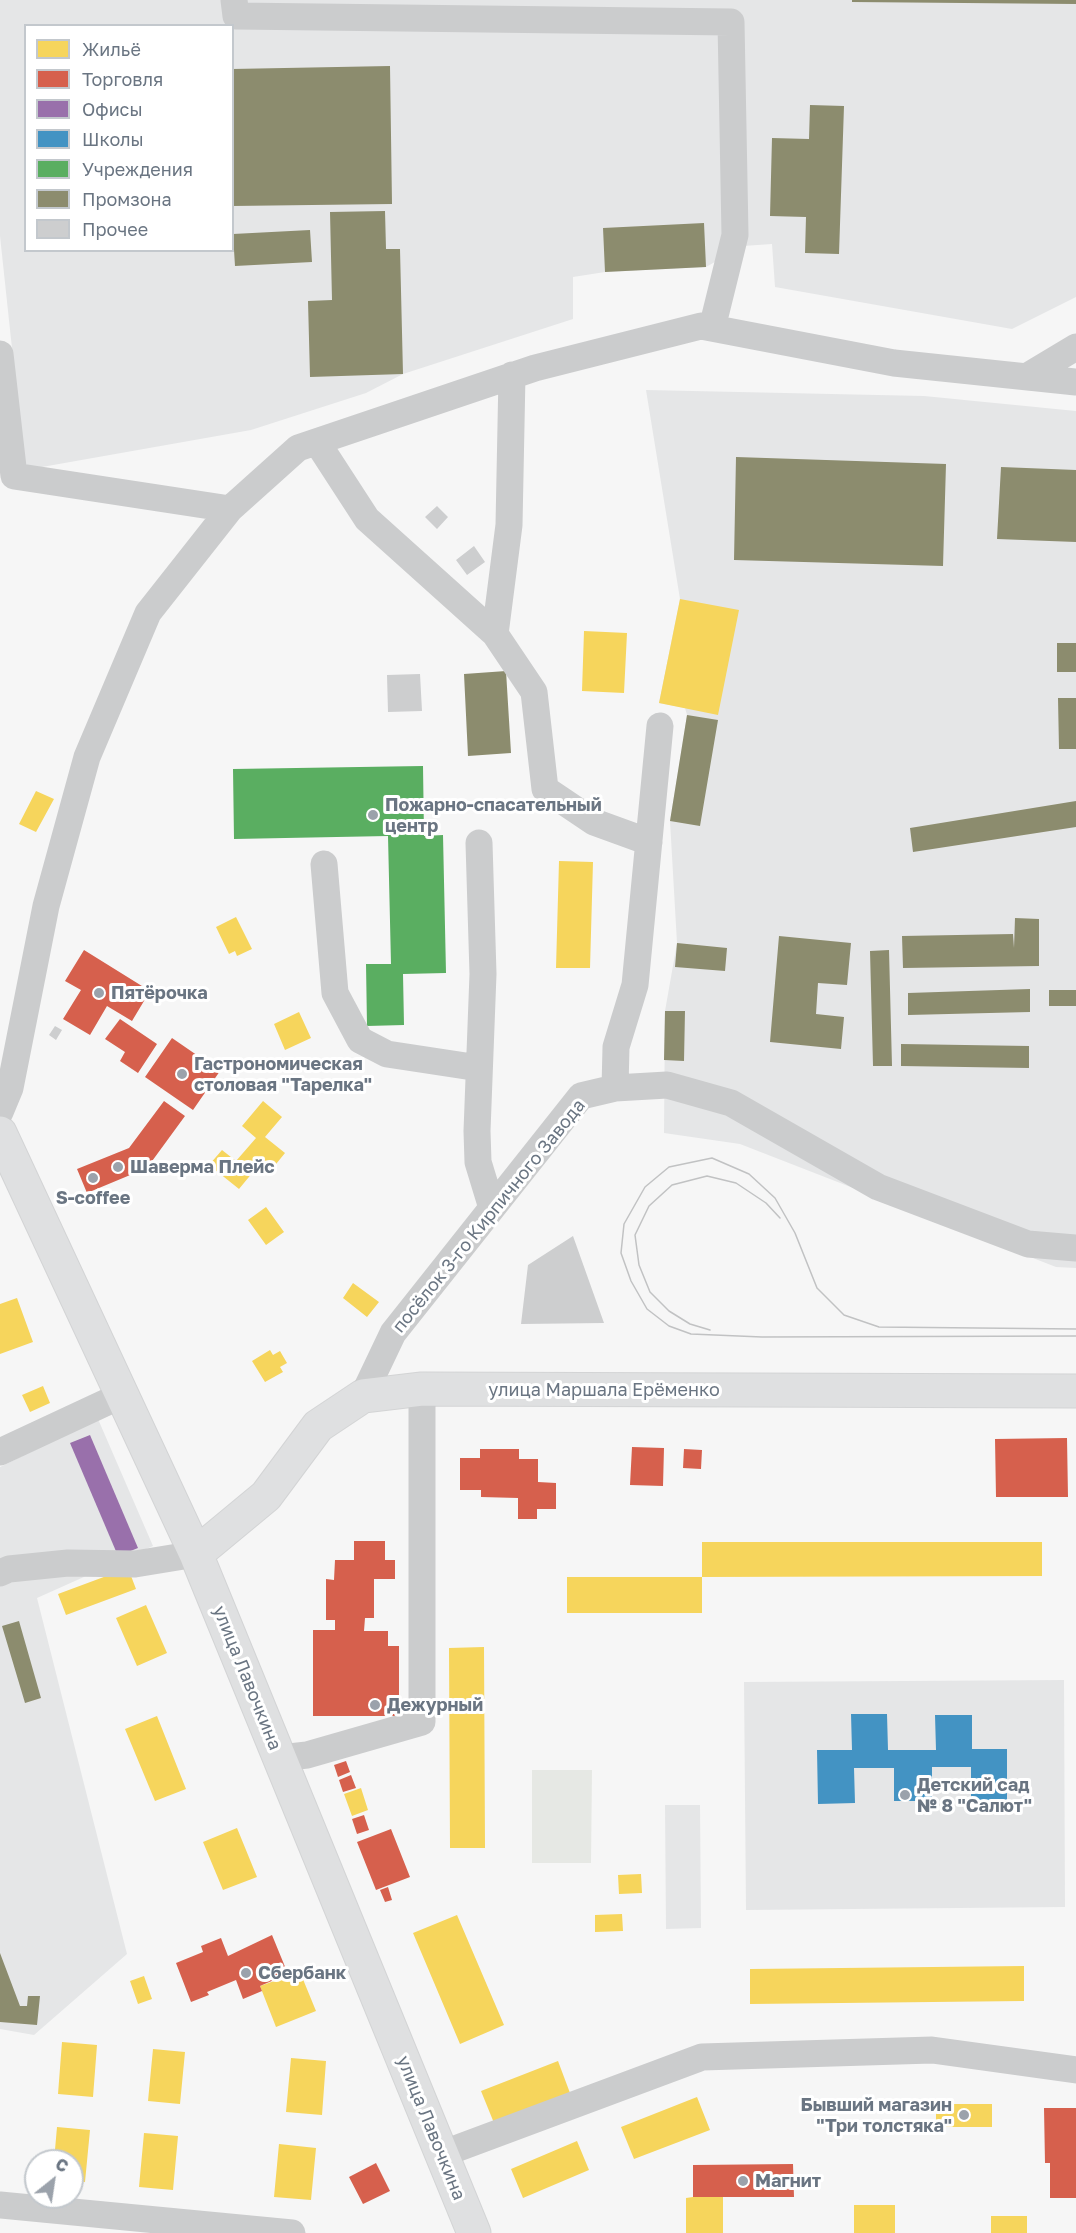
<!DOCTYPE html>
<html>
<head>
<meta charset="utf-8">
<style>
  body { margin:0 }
  #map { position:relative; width:1076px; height:2233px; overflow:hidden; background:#f6f6f6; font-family:"Golos Text",sans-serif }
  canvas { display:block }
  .legend { position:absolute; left:24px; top:24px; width:210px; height:228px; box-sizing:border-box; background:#fff; border:2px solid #c3c8cd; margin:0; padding:8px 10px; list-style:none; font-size:18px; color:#6a7582 }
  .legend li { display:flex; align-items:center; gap:12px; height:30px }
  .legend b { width:30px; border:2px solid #c3c8cd }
  .north { position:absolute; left:24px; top:2149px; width:60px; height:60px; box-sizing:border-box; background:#fff; border:2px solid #c3c8cd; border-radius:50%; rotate:30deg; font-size:16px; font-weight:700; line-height:24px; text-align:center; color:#6a7582 }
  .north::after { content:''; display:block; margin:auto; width:21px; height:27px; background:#9ba2ab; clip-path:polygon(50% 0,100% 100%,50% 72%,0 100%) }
</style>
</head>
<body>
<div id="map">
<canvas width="1076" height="2233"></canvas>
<ul class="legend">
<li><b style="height:16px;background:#f6d55c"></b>Жильё</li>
<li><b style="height:16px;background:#d6604d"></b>Торговля</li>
<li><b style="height:16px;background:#9970ab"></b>Офисы</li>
<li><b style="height:16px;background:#4393c3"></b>Школы</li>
<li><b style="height:16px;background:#5aae61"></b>Учреждения</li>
<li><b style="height:16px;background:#8c8c6e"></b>Промзона</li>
<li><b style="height:16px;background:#cdcecf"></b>Прочее</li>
</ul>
<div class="north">С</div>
</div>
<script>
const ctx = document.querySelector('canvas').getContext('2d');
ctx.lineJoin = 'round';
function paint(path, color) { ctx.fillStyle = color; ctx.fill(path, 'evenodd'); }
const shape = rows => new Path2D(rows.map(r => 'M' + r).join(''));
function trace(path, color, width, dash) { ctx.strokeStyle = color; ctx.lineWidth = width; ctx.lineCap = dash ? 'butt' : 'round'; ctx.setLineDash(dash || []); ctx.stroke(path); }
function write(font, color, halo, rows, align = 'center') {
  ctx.font = font + ' "Golos Text",sans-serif'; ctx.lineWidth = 6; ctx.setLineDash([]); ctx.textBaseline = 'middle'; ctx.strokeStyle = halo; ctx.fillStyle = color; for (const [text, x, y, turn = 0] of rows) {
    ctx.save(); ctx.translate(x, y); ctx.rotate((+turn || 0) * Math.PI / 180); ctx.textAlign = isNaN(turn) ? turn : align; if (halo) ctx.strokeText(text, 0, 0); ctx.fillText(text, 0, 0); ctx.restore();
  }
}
paint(shape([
  [0,0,1076,0,1076,297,1012,329,775,287,772,244,743,246,706,267,605,272,573,277,573,319,403,374,366,393,251,430,25,470,0,236],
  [26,26,232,26,232,250,26,250],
  [646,390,924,396,1076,411,1076,1268,1056,1267,740,1144,664,1133,665,1011,677,943,670,821,687,715,685,708,659,703,680,599],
  [98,1419,153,1546,37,1598,127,1954,34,2035,0,2029,0,1467],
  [1064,1680,1065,1907,746,1910,744,1682],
  [665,1805,700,1805,701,1928,666,1929]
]), '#e5e6e7');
paint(shape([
  [532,1770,592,1770,591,1863,532,1863]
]), '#e6e8e4');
paint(shape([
  [680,599,739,610,718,715,659,703],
  [584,631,627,633,624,693,582,691],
  [36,791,54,799,36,832,19,824],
  [559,861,593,862,590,968,556,968],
  [236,917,252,949,237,956,235,951,229,954,216,927],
  [299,1012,311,1038,285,1050,274,1024],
  [263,1101,282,1117,265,1137,285,1153,268,1174,258,1166,239,1189,209,1165,222,1150,236,1161,256,1138,242,1126],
  [266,1207,284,1232,266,1245,248,1220],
  [353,1283,379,1302,367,1317,343,1298],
  [17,1298,33,1342,0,1354,0,1304],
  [270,1350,273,1355,280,1351,287,1363,280,1367,283,1372,265,1382,252,1361],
  [43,1386,50,1403,30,1412,22,1395],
  [702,1542,1042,1542,1042,1576,702,1577],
  [128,1568,136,1589,66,1615,58,1594],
  [567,1577,702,1577,702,1613,567,1613],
  [146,1605,167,1653,137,1666,116,1618],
  [484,1647,485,1848,450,1848,449,1648],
  [157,1716,186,1789,155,1801,125,1729],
  [361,1788,368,1810,352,1816,344,1794],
  [237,1828,257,1877,223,1890,203,1842],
  [641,1874,642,1893,619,1894,618,1875],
  [622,1914,623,1931,595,1932,595,1915],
  [457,1915,504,2025,460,2044,413,1933],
  [1024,1966,1024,2001,750,2004,750,1969],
  [300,1972,316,2011,276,2027,260,1986],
  [144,1976,152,1999,138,2004,130,1981],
  [62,2042,97,2045,93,2097,58,2094],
  [153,2049,185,2052,180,2104,148,2101],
  [291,2058,326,2061,322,2115,286,2112],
  [558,2061,570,2093,494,2123,481,2091],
  [697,2097,710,2130,634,2159,621,2127],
  [936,2104,992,2104,992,2127,936,2127],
  [57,2127,90,2130,85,2182,72,2181,72,2161,54,2161],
  [144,2133,178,2136,173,2190,139,2187],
  [577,2141,589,2170,523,2198,511,2169],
  [279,2144,316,2148,311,2200,274,2197],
  [693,2197,723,2197,723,2233,686,2233,686,2198],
  [854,2205,895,2205,895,2233,854,2233],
  [991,2216,1027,2216,1027,2233,991,2233]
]), '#f6d55c');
paint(shape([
  [84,950,150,991,132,1021,107,1006,90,1035,63,1019,81,990,65,981],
  [120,1019,157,1044,138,1073,120,1061,125,1052,105,1039],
  [172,1038,220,1071,193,1110,145,1077],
  [164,1101,185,1116,147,1168,87,1193,77,1169,129,1148],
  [1067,1438,1068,1497,996,1497,995,1439],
  [632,1447,664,1448,663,1486,630,1485],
  [480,1449,519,1449,519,1459,538,1459,538,1482,556,1483,556,1509,537,1509,537,1519,518,1519,518,1498,481,1497,481,1490,460,1490,460,1458,480,1458],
  [684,1449,702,1450,701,1469,683,1468],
  [354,1541,385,1541,385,1560,395,1560,395,1579,374,1579,374,1618,365,1618,364,1631,388,1631,388,1646,399,1646,399,1716,313,1716,313,1630,335,1630,335,1620,326,1620,326,1579,334,1580,335,1560,354,1560],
  [346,1761,350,1772,338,1777,334,1765],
  [351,1775,356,1788,343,1792,339,1780],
  [364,1815,369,1830,357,1834,352,1819],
  [391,1829,410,1877,376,1890,357,1842],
  [388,1887,392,1900,385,1902,380,1890],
  [272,1935,288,1974,260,1986,262,1991,243,1999,236,1980,207,1992,209,1995,191,2002,176,1963,203,1952,201,1946,221,1938,228,1956],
  [1044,2108,1076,2108,1076,2198,1050,2198,1050,2163,1045,2163],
  [376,2163,390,2191,363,2204,349,2177],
  [793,2164,794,2197,693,2197,693,2165]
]), '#d6604d');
paint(shape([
  [90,1435,138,1548,118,1556,70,1443]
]), '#9970ab');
paint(shape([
  [851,1714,887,1714,888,1750,936,1750,935,1715,972,1715,972,1749,1007,1749,1007,1803,971,1803,971,1767,932,1767,932,1801,894,1801,894,1768,854,1768,855,1803,818,1804,817,1750,852,1750]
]), '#4393c3');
paint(shape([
  [423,766,424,836,443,835,446,973,403,974,404,1025,367,1026,366,964,391,964,388,836,234,839,233,769]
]), '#5aae61');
paint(shape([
  [852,0,1076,0,1076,4,852,2],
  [390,66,392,204,232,206,232,69],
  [810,105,844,106,839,254,805,253,806,217,770,216,772,138,809,139],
  [385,211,386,249,400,249,403,374,310,377,308,301,332,300,330,212],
  [704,223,706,267,605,272,603,228],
  [310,230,312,262,235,266,233,234],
  [736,457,946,464,943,566,734,560],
  [1001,467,1076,470,1076,542,997,539],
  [1057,643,1076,643,1076,672,1057,672],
  [506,671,511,753,468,756,464,674],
  [1058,698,1076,698,1076,749,1059,749],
  [687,715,718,720,700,826,670,821],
  [1076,801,1076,827,913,852,910,828],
  [1015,918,1039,919,1039,966,903,968,902,936,1013,934,1014,948],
  [779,936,851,943,847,985,818,983,816,1014,844,1017,841,1049,770,1042],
  [677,943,727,948,725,971,675,967],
  [889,950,892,1066,873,1066,870,951],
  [1030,989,1030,1012,908,1015,908,993],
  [1049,990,1076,990,1076,1006,1049,1006],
  [665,1011,685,1011,684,1061,664,1060],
  [901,1044,1029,1046,1029,1068,901,1066],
  [19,1621,41,1698,25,1703,2,1626],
  [0,1953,20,2006,27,2006,28,1996,40,1996,37,2025,0,2022]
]), '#8c8c6e');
paint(shape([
  [437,506,448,517,437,529,425,517],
  [474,546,485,562,467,575,456,560],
  [420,674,422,711,388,712,387,675],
  [55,1026,62,1030,56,1040,49,1035],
  [573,1236,604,1323,521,1324,528,1265]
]), '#cdcecf');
const major = shape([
  [0,1133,196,1554,474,2233],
  [196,1554,266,1496,318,1426,363,1396,422,1389,1076,1391]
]);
trace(major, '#d3d4d5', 35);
trace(shape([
  [234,0,236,16,731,22,735,235,712,328],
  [0,354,14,476,230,509],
  [1026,377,1076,347],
  [317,442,367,519,495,634,534,692,545,789,594,822,649,842],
  [495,634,509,525,512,375],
  [479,843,483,974,477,1131,478,1162,492,1208],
  [324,864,335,993,360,1040,387,1054,479,1068],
  [615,1088,616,1047,635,985,660,726],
  [0,1112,10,1088,46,906,87,757,148,613,230,509,298,448,535,368,701,326,894,363,1076,382],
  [363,1396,393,1333,581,1096,615,1088,667,1085,731,1103,878,1187,1028,1244,1076,1248],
  [0,1452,122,1395],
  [0,1573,9,1569,68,1563,135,1564,196,1554],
  [280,1758,307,1755,422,1722,422,1389],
  [442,2154,702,2057,932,2050,1076,2070],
  [0,2205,292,2233]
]), '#cbcccd', 27);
trace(major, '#dfe0e1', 33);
trace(shape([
  [1076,1329,879,1327,844,1315,817,1288,795,1233,775,1198,749,1174,712,1158,669,1167,645,1187,624,1224,621,1253,631,1281,647,1309,669,1326,691,1334,762,1337,1076,1336],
  [710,1330,690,1324,669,1311,650,1292,639,1265,635,1235,649,1206,672,1185,707,1176,736,1183,766,1203,780,1218]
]), '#c1c2c3', 1.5);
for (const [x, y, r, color] of [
  [373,815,6,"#9ba2ab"],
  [99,993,6,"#9ba2ab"],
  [182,1074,6,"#9ba2ab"],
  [118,1167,6,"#9ba2ab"],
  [93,1178,6,"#9ba2ab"],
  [375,1705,6,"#9ba2ab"],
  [905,1795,6,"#9ba2ab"],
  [246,1973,6,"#9ba2ab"],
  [964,2115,6,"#9ba2ab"],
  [743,2181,6,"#9ba2ab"]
]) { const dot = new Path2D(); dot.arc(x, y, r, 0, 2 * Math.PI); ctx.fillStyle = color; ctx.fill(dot); trace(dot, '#fff', 2); }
write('bold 18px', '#6a7582', '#fff', [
  ["Пожарно-спасательный",385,805],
  ["центр",385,826],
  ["Пятёрочка",111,993],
  ["Гастрономическая",194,1064],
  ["столовая \"Тарелка\"",194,1085],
  ["Шаверма Плейс",130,1167],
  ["S-coffee",93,1198,"center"],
  ["Дежурный",387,1705],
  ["Детский сад",917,1785],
  ["№ 8 \"Салют\"",917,1806],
  ["Сбербанк",258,1973],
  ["Бывший магазин",952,2105,"right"],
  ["\"Три толстяка\"",952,2126,"right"],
  ["Магнит",755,2181]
], 'left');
write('18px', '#6a7582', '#fff', [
  ["посёлок 3-го Кирпичного Завода",489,1216,-51],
  ["улица Маршала Ерёменко",604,1390],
  ["улица Лавочкина",247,1678,68],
  ["улица Лавочкина",431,2128,68]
]);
</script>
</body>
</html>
